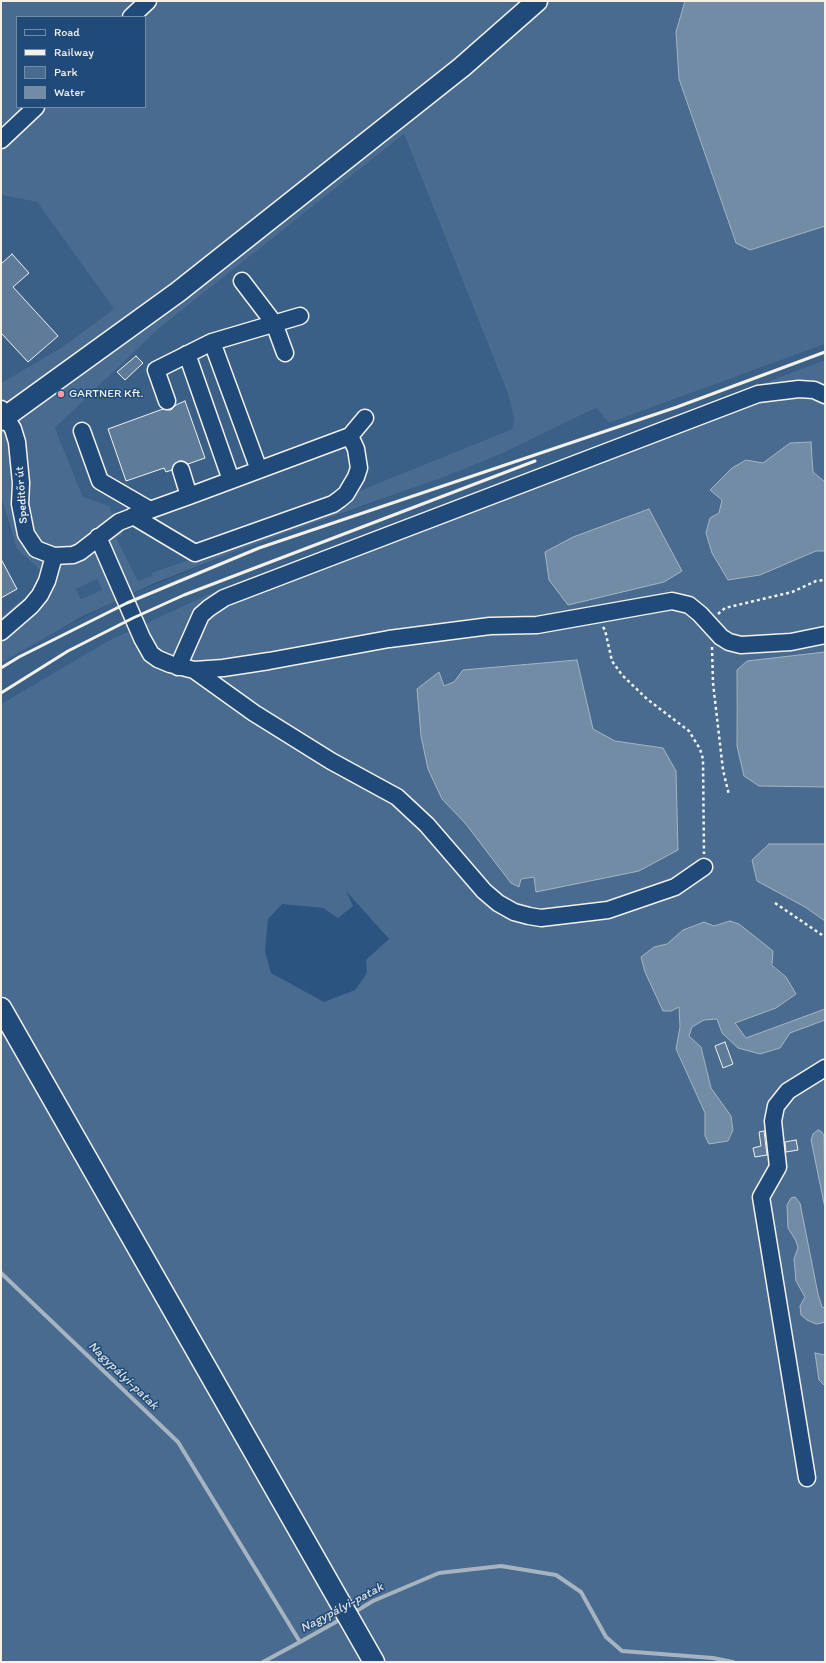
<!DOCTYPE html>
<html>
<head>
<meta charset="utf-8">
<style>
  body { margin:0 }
  #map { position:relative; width:826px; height:1663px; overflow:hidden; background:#2c5481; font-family:Itim,sans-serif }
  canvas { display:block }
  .frame { position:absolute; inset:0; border:2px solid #f4f1e8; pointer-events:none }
  .legend { position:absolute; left:16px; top:16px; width:130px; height:92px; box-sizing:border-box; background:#1f4a7a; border:1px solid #748da6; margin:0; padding:5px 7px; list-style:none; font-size:12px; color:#f4f1e8 }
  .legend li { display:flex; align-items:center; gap:8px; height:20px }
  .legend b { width:20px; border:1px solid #748da6 }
</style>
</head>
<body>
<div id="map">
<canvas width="826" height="1663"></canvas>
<div class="frame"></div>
<ul class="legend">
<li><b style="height:5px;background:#1f4a7a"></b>Road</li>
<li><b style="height:5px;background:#f4f1e8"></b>Railway</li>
<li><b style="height:11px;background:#496b90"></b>Park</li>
<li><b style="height:11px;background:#738ca6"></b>Water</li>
</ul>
</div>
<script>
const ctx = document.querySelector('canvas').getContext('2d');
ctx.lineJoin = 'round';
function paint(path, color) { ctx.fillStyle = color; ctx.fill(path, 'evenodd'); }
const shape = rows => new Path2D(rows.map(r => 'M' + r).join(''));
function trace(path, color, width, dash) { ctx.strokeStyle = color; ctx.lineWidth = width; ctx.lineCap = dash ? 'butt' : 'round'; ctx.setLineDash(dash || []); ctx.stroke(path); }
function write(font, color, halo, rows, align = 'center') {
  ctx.font = font + ' Itim,sans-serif'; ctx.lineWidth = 3; ctx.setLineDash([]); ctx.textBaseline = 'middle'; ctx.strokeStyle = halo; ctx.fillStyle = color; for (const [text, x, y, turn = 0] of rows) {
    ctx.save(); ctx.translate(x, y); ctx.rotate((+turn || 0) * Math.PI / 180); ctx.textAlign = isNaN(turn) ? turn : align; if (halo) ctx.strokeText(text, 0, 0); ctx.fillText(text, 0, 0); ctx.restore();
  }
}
paint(shape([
  [404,134,508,394,514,418,512,429,354,493,351,503,151,573,152,576,138,582,116,538,123,535,83,497,55,428,157,330],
  [1,195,37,202,114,309,61,348,1,383],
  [825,344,825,360,222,588,108,641,1,704,1,663,40,639,119,599,242,549,370,504,499,455,596,408,609,423],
  [1,497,11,532,44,573,30,593,1,617],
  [97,579,102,590,81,599,76,589]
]), '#3b6088');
paint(shape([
  [1,1,685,1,676,32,679,79,736,243,750,250,825,226,825,344,609,423,596,408,499,455,446,476,242,549,155,583,81,617,1,663,1,617,30,593,44,573,17,549,1,497,1,383,61,348,114,309,37,202,1,195],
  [17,17,145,17,145,107,17,107],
  [404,134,508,394,514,418,512,429,354,493,351,503,151,573,152,576,138,581,116,538,123,535,109,506,83,497,55,428,157,330],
  [97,579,102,590,81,599,76,589],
  [825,360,825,482,813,472,813,454,790,443,763,463,746,460,732,468,710,489,722,500,719,513,710,518,794,561,816,551,825,551,825,652,747,661,737,670,736,706,737,746,759,786,825,787,825,844,769,844,805,907,825,921,825,1009,746,1038,735,1023,776,1008,786,977,730,921,714,926,704,922,683,930,667,944,654,947,671,1011,679,1007,680,1027,676,1049,705,1114,705,1136,728,1141,733,1129,731,1116,711,1088,701,1047,689,1036,692,1027,704,1020,718,1019,722,1033,750,1051,760,1054,780,1048,790,1033,825,1020,825,1662,1,1662,1,704,108,641,222,588],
  [549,580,664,582,568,604],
  [346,891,389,939,366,960,367,973,355,990,324,1002,271,973,265,951,268,919,282,904,323,908,338,918,353,906]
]), '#496b90');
const water = shape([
  [685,1,825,1,825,226,750,250,736,243,679,79,676,32,685,1],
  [811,442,813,472,825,482,825,551,816,551,760,575,728,580,712,553,706,533,710,518,719,513,722,500,710,490,732,468,746,460,763,463,790,443,811,442],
  [649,509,682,571,664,582,568,605,549,580,545,552,573,537,649,509],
  [825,652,825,787,759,786,744,776,737,746,737,670,747,661,825,652],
  [577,660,593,729,615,741,663,748,676,771,678,850,639,871,536,892,534,877,521,879,519,887,511,883,465,823,442,799,428,769,421,736,417,689,439,672,444,686,454,682,463,670,577,660],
  [769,844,825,844,825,921,805,907,757,881,752,860,769,844],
  [730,921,739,924,773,951,772,965,786,977,796,994,776,1008,735,1023,746,1038,825,1009,825,1020,790,1033,780,1048,760,1054,738,1048,722,1033,717,1019,704,1020,692,1027,689,1036,701,1047,711,1088,731,1116,733,1130,728,1141,709,1144,705,1136,705,1113,676,1049,680,1027,679,1007,671,1011,663,1011,645,972,641,957,654,947,667,944,683,930,704,922,714,926,730,921],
  [818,1130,822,1132,824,1136,825,1208,811,1140,813,1134,818,1130],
  [795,1197,800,1203,818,1294,822,1307,825,1308,825,1322,822,1323,816,1324,807,1320,801,1315,800,1306,805,1297,796,1281,794,1259,798,1248,796,1241,788,1228,787,1205,791,1198,795,1197],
  [815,1353,825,1355,825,1386,819,1380,815,1353]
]);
paint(water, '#738ca6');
trace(water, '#a7b4c0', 1);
trace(shape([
  [1,1273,178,1442,300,1642,343,1618],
  [353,1613,373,1601,439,1573,501,1566,556,1575,581,1592,606,1637,622,1651,713,1658,733,1662],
  [263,1662,300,1642]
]), '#a7b4c0', 4);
const building = shape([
  [12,254,29,273,13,287,58,336,28,362,1,333,1,264,12,254],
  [136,356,143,363,125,380,117,372,136,356],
  [185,401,205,458,188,464,183,461,179,461,174,464,172,470,166,472,164,468,126,481,108,429,163,409,171,410,176,405,185,401],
  [1,559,17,589,1,598,1,559],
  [725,1042,733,1064,723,1068,715,1046,725,1042],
  [764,1131,767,1155,755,1157,753,1148,761,1146,759,1132,764,1131],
  [796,1140,798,1150,786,1152,785,1142,796,1140]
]);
paint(building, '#5e7b9a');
trace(building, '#f4f1e8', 1);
const minor = shape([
  [131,17,148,1],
  [1,140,36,107],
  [242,281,274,323,285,353],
  [212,342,259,470],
  [187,354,231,480],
  [167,401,156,370,212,342,300,316],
  [1,409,13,429,17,442,21,483,20,504,26,534,36,549,54,556,73,555,80,552,119,522,150,510,189,496,350,436,356,449,359,468,356,477,346,494,340,499,333,504,195,553,133,516],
  [82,431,100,481,150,510],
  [350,436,365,418],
  [181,470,189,496],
  [98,537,142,638,151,654,158,659,170,664,194,670,223,668,269,661,389,639,490,626,537,625,672,601,689,605,700,614,721,637,729,642,741,645,791,642,825,635],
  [1,632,31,606,40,595,47,581,54,556],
  [178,667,201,615,209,608,224,598,758,394,799,389,814,390,825,395],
  [194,670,254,713,331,761,397,797,427,825,484,891,498,903,514,912,529,916,541,918,608,910,675,887,704,867],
  [807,1478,761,1197,778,1167,773,1121,776,1106,788,1091,825,1068]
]);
const major = shape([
  [1,420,178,292,462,67,537,1],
  [1,1008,374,1662]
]);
trace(minor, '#f4f1e8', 19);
trace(major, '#f4f1e8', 23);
trace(shape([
  [718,614,725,608,792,592,816,581,825,580],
  [603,627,605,630,612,661,622,675,647,699,689,731,700,749,703,759,704,854],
  [712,647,713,683,723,770,729,795],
  [775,903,825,937]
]), '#f4f1e8', 2.5, [3, 3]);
trace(minor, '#1f4a7a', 16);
trace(major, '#1f4a7a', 20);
trace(shape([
  [1,668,19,657,127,603,259,548,677,407,825,352],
  [1,693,68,651,133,618,184,595,535,461]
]), '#f4f1e8', 3);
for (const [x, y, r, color] of [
  [61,394,4,"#ff9aa2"]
]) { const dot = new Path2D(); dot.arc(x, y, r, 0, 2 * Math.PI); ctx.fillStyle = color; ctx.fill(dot); trace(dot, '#1f4a7a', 1.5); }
write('12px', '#f4f1e8', '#1f4a7a', [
  ["GARTNER Kft.",69,394]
], 'left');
write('12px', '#f4f1e8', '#1f4a7a', [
  ["Speditőr út",22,495,-94]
]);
write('italic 13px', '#dadddb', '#1f4a7a', [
  ["Nagypályi-patak",123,1376,44],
  ["Nagypályi-patak",342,1608,-28]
]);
</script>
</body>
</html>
